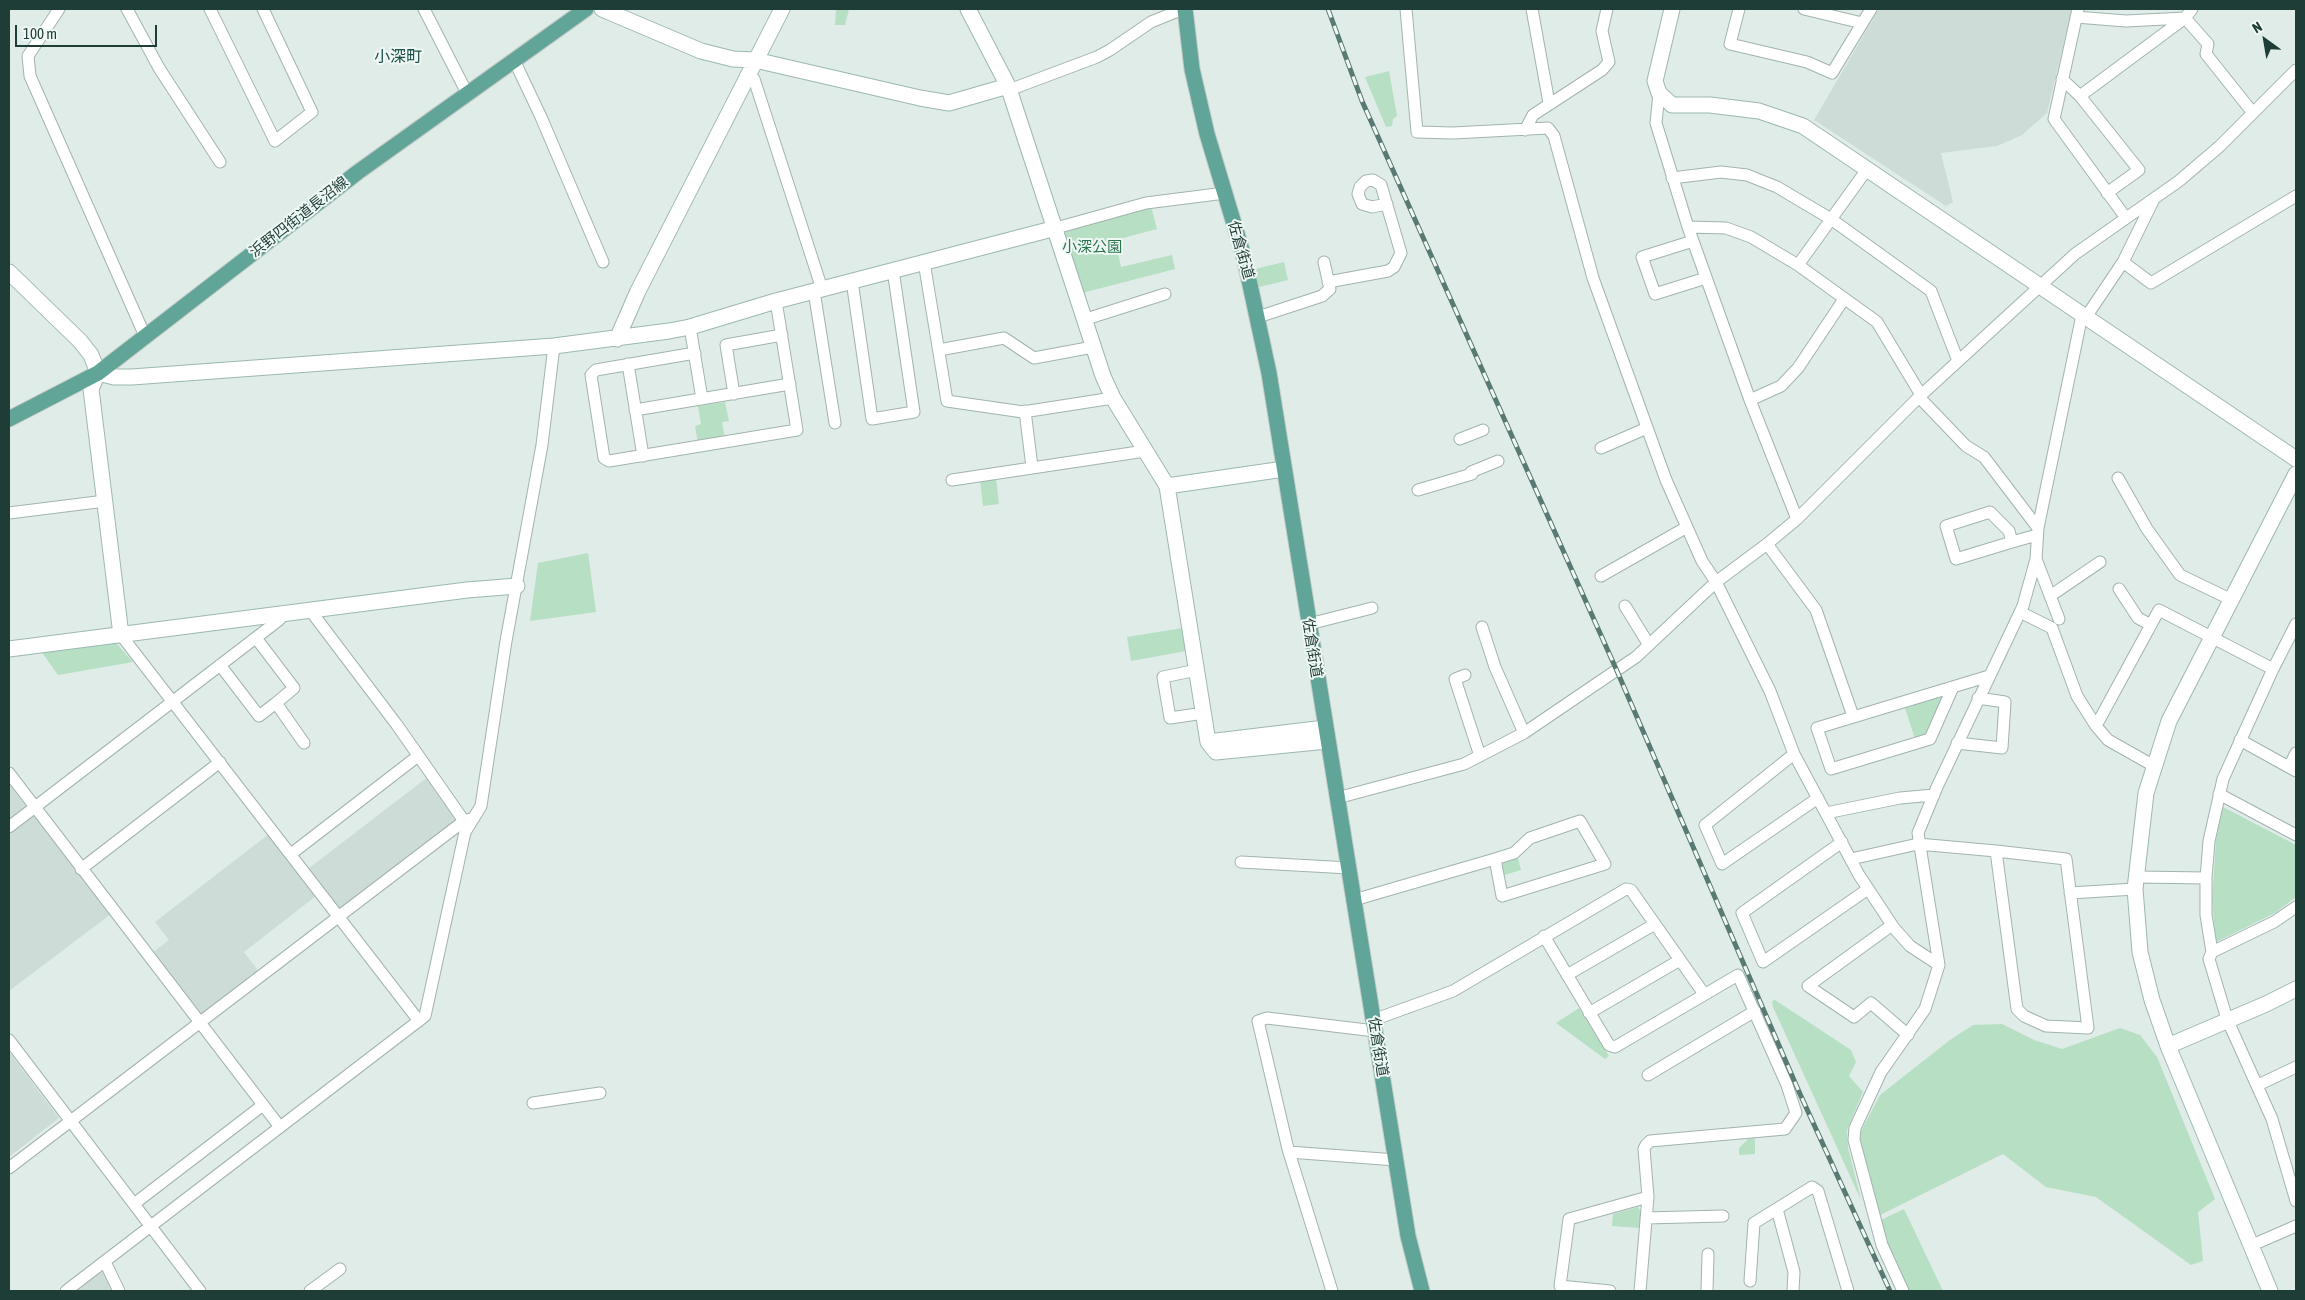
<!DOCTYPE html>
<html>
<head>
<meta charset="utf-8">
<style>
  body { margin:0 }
  #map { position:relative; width:2305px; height:1300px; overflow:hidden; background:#dfece7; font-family:"Asap Condensed",sans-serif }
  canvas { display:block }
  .frame { position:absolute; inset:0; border:10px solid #1f3d37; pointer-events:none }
  .north { position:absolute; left:2240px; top:15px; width:50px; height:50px; -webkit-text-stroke:4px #f0f8f5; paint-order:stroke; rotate:328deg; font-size:14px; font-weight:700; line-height:20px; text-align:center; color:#1f3d37 }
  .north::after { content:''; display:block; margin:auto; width:18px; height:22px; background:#1f3d37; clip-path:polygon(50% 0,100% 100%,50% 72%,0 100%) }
  .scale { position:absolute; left:15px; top:25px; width:142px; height:22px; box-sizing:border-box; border:2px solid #1f3d37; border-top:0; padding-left:6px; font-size:15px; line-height:18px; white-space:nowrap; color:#1f3d37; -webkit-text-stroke:4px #f0f8f5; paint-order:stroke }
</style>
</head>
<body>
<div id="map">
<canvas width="2305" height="1300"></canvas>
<div class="frame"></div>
<div class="north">N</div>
<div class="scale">100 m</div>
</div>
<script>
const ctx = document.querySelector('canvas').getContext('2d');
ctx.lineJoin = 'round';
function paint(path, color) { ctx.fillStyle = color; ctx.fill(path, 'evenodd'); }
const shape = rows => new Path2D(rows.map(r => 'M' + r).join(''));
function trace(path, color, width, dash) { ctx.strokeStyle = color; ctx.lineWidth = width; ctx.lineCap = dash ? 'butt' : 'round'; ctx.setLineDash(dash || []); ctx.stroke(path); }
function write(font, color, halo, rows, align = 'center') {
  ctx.font = font + ' "Asap Condensed","Noto Sans JP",sans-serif'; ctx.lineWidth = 4; ctx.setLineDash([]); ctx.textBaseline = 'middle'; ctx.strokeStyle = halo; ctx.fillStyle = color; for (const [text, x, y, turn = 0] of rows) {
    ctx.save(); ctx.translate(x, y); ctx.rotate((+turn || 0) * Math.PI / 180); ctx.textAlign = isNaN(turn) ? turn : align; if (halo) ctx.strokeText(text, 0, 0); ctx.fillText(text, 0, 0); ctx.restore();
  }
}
paint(shape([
  [1879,9,2072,9,2047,113,2022,135,1997,146,1941,153,1953,202,1946,206,1814,120],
  [429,776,459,819,340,909,308,869],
  [9,784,27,808,9,822],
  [35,815,111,914,9,991,9,835],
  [269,834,316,896,244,952,259,972,200,1018,151,954,169,940,155,922],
  [9,1052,59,1118,9,1157],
  [100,1271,107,1274,115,1291,74,1291]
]), '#cddcd6');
paint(shape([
  [836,9,849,9,845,25,835,25],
  [1389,71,1397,116,1393,119,1392,126,1386,127,1365,77],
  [1151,206,1157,229,1115,240,1121,267,1172,255,1175,269,1082,293,1062,228],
  [1284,262,1288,280,1255,288,1251,270],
  [725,402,729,421,722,422,725,439,698,443,695,426,701,424,698,406],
  [996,477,999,504,983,506,980,479],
  [588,553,596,612,530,621,538,563],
  [1183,628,1186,651,1131,661,1127,637],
  [110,640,116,643,133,662,58,675,41,651],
  [1941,696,1944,704,1929,735,1916,742,1905,708],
  [2223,807,2296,845,2296,897,2275,913,2216,942,2212,900,2216,840],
  [1517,855,1521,870,1501,876,1501,860],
  [1775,1000,1851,1050,1853,1055,1856,1062,1849,1076,1863,1092,1847,1130,1848,1148,1861,1200,1773,1007,1772,1001],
  [1579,1008,1609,1056,1605,1059,1556,1023],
  [2002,1024,2034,1040,2062,1049,2120,1028,2140,1035,2157,1057,2215,1199,2198,1212,2203,1261,2191,1265,2096,1197,2046,1187,2003,1154,1878,1216,1857,1139,1880,1095,1950,1040,1973,1025],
  [1755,1138,1755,1154,1739,1155,1739,1148,1748,1139],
  [1638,1207,1641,1212,1640,1228,1612,1226,1613,1214],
  [1904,1209,1943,1291,1906,1291,1885,1246,1879,1221]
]), '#b6dfc4');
const street = shape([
  [59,9,28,56,30,76,145,336],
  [127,9,159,68,220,162],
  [210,9,275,141,312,112,263,9],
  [424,9,467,93],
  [1406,9,1417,132,1453,133,1548,128,1554,136,1593,278,1666,480,1702,561,1716,582,1770,691,1794,754,1859,875,1894,928,1910,946,1939,965],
  [1532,9,1549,103],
  [1739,9,1730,44,1807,62,1832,73,1871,9],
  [1804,9,1862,23],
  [2078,9,2054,119,2126,218],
  [2076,17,2126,21,2185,18],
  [2185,18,2208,44,2206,54,2253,113],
  [514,60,541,117,603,262],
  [746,75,754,79,822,289],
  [2062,79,2080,96,2139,170,2107,193],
  [1009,90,1097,57,1110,50,1151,22,1183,9],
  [1659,93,1656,123,1688,227,1750,400,1797,519],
  [2080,96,2185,18,2192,9],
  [1525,130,1533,115,1602,70,1609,62,1602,31,1607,9],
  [1672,178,1721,172,1747,175,1777,187,1831,219,1931,291,1958,361],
  [1688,227,1726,228,1751,237,1798,265,1877,322,1921,395],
  [1056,228,1146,203,1225,193],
  [1693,241,1642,257,1655,294,1706,278],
  [924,262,947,401,1023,412,1113,398],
  [2123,262,2154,199],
  [1798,265,1868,168],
  [852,281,872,419,914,412,893,270],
  [1328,282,1388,271,1394,267,1401,253,1381,185,1373,180,1366,181,1360,187,1358,194,1362,204,1372,207,1387,204],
  [814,291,835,423],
  [1258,317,1322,296,1330,289,1324,262],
  [2086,317,2123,262,2151,283,2296,196],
  [1083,320,1165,294],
  [690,327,702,399],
  [939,350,1004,338,1034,358,1093,347],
  [695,353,596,370,591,375,604,458,609,461,797,430,776,301],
  [628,364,643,456],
  [734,394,726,345,782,335],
  [1919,397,1966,446,1984,457,2038,528],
  [1750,400,1781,386,1798,368,1844,299],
  [635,410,790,384],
  [1025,411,1032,467],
  [1460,439,1483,430],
  [1601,448,1647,428],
  [1471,472,1498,461],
  [2118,478,2147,529,2180,575,2232,600],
  [952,480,1145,451],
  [1418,490,1472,474],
  [9,513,105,501],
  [2012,542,1956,559,1946,526,1990,512,2009,531,2012,542,2037,535],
  [1767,544,1816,610,1853,716],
  [2036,559,2059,619],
  [1601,576,1687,527],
  [2119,589,2138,618,2151,625],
  [2050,596,2100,562],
  [1625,606,1649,645],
  [310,610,397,725,464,821],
  [2020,612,2052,628,2077,696,2096,726,2108,740,2154,766],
  [1309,624,1372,608],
  [2296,624,2273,669,2223,779,2209,841,2206,878,2206,915,2212,952,2209,959,2227,1019,2272,1119,2296,1201],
  [1482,627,1495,667,1524,733],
  [121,635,419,1021],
  [256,638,294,688,276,703,304,743],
  [220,665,259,716,276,703],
  [1197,670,1163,677,1170,718,1204,713],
  [1465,675,1455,679,1480,756],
  [1953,687,1930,739,1831,769,1817,728,1989,676],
  [2096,726,2159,610,2273,669],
  [2240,740,2296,771],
  [1957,743,2002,748,2005,702,1978,698],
  [1794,754,1705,825,1722,864,1818,798],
  [2289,767,2296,753],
  [9,773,280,1127],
  [2219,794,2296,835],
  [1337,798,1464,764,1524,733,1636,657,1716,582,1767,544,1797,519,1919,397,2075,254,2179,181,2220,146,2296,70],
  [1826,813,1900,798,1934,795],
  [9,827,279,620,285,613],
  [1842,842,1742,913,1763,962,1868,889],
  [291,854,418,756],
  [1851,859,1918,844,1996,851,2066,859,2088,1028,2046,1026,2024,1016,2017,1009,1996,851],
  [1241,862,1349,868],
  [81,869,220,762],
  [2137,877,2206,878],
  [2070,893,2135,889],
  [1354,900,1495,859,1514,853,1530,838,1580,821,1605,864,1502,896,1495,859],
  [1892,925,1808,986,1854,1017,1871,1003,1908,1035],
  [1544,936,1609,1045,1615,1047,1738,975,1787,1085,1796,1113,1785,1129,1650,1141,1646,1145,1644,1149,1648,1197,1640,1291],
  [2212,952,2274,922,2296,907],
  [1567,975,1655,924],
  [1589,1013,1680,960],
  [1373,1020,1453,991,1626,889,1631,890,1704,994],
  [9,1040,200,1291],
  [1648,1075,1755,1011],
  [2258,1085,2296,1067],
  [533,1103,600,1093],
  [1289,1152,1396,1160],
  [9,1168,464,821,474,818],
  [134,1204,263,1105],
  [1777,1209,1794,1272,1793,1291],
  [1646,1218,1723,1216],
  [2250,1246,2296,1226],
  [105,1262,119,1291],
  [1750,1281,1754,1223,1812,1187,1818,1191,1848,1291],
  [66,1291,425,1016,465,832,481,806,506,641,542,445,554,346],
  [310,1291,340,1269],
  [1332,1291,1288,1149,1258,1021,1267,1018,1375,1031],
  [1610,1291,1560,1286,1569,1219,1648,1197],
  [1707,1291,1708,1254],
  [1903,1291,1882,1245,1854,1140,1855,1128,1881,1072,1925,1009,1939,965,1918,833,1937,787,2023,606,2036,559,2038,528,2082,315]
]);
const secondary = shape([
  [602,9,701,51,733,59,755,60,920,98,949,103,1008,86],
  [968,9,1008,86,1103,376,1113,398,1167,486,1208,742,1216,752,1327,741],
  [1672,9,1655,81,1659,93,1672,105,1710,105,1759,111,1803,126,2296,459],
  [9,272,80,341,91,355,98,373,114,377,132,377,554,346,669,331,690,327,776,301,1056,228],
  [617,339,638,291,782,9],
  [98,373,91,389,121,635],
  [1167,486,1284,469],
  [9,649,467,590,517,586],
  [1208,742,1325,728],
  [2168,1046,2266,1004,2296,989],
  [2270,1291,2168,1046,2152,1000,2140,952,2135,889,2146,793,2169,721,2296,474]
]);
const primary = shape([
  [1185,9,1192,69,1207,134,1244,257,1269,373,1408,1236,1422,1291],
  [9,419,98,373,358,172,586,9]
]);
trace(street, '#a2b4af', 13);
trace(secondary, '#9db8b1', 17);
trace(primary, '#c0c9c7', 17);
trace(street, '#fff', 11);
trace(secondary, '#fff', 15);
trace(primary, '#61a498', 15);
const rail = shape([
  [1328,9,1362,101,1617,671,1800,1094,1890,1291]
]);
trace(rail, '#597973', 5);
trace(rail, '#f0f8f5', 3, [9]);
write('15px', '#1f3d37', '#f0f8f5', [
  ["浜野四街道長沼線",299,217,-38],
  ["佐倉街道",1241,250,74],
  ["佐倉街道",1312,648,81],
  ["佐倉街道",1378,1047,81]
]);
write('15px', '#27764c', '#f0f8f5', [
  ["小深公園",1092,247]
]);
write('16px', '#1a5047', '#f0f8f5', [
  ["小深町",398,57]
]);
</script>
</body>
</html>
